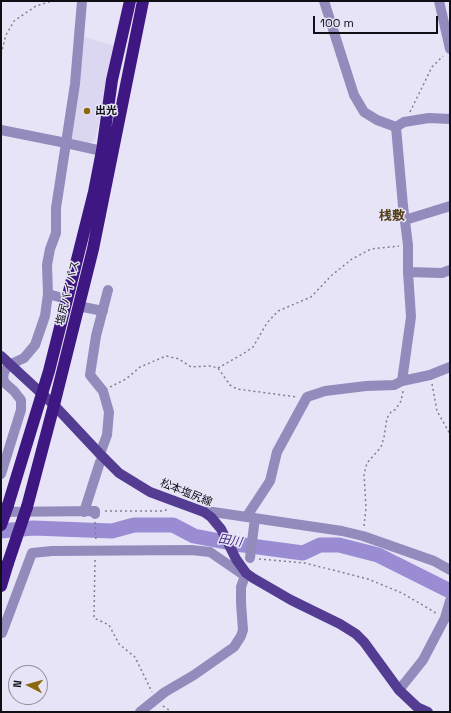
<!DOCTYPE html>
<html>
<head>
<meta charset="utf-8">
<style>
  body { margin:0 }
  #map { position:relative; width:451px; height:713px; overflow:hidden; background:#e7e4f7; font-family:"Space Grotesk",sans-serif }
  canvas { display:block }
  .frame { position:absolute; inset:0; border:2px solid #100f15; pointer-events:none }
  .north { position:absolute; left:8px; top:665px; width:40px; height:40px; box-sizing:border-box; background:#e7e4f7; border:1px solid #918f9d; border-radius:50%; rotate:276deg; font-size:11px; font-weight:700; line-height:16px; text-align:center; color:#100f15 }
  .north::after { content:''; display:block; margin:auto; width:14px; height:18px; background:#8e680d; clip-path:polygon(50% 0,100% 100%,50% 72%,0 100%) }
  .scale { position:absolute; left:313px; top:16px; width:125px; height:18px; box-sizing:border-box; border:2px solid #100f15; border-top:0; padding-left:5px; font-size:12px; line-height:14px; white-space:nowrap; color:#100f15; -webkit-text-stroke:3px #e7e4f7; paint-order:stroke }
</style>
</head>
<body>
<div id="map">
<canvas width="451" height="713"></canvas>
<div class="frame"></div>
<div class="north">N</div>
<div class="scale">100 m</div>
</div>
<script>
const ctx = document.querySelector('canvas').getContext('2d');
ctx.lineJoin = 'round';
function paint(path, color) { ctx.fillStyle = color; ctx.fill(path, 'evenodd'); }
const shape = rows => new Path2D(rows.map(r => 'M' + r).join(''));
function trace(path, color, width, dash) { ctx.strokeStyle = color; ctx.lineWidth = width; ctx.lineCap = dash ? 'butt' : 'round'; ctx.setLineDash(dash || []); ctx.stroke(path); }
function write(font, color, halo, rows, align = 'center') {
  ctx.font = font + ' "Space Grotesk","Noto Sans JP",sans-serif'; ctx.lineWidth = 3; ctx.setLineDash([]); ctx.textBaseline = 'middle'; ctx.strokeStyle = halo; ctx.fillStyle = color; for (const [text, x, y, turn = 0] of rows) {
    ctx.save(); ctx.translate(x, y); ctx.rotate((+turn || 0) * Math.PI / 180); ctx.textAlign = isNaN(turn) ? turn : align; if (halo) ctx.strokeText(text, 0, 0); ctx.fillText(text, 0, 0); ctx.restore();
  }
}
paint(shape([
  [81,36,116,46,95,140,89,144,72,141,69,137]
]), '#dbd7f1');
trace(shape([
  [1,531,33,528,112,531,134,525,173,525,194,536,236,544,303,553,320,545,339,545,378,555,450,591]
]), '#9a8cd2', 15);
trace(shape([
  [1,54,6,35,14,21,36,6,52,1],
  [410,112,432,67,443,56],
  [218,368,246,352,253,347,267,323,278,311,311,297,332,275,352,259,371,249,399,246],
  [432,384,437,411,450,434],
  [110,387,126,379,140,367,166,356,179,359,191,367,210,366,218,368,230,385,237,389,297,397],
  [105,511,164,511,168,509],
  [95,522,96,542],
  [364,526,366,508,364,474,367,463,381,447,384,437,387,418,391,412,396,409,401,401,403,391],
  [259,559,305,563,368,579,402,593,436,613],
  [95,560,94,618,109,625,119,644,135,657,152,692],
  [163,706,172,712]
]), '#817f8b', 1.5, [2, 3]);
trace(shape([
  [82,1,75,84,66,143,102,151],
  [324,1,354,95,364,112,377,120,396,127],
  [439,1,450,49],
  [396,127,403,206,408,245,408,272,411,317,402,381],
  [396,127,404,122,429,118,450,119],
  [1,130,66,143,56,208,56,233,50,249,47,265,48,294,45,316,35,345,24,358,9,365,4,372,3,379,6,384,14,391,21,400,21,410,1,474],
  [405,220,450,206],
  [408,272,442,273,450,270],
  [48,294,59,297],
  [78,306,103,311],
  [100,454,107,435,109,412,103,391,90,375,96,336,108,290],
  [1,512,95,511,95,514],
  [84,512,100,462,104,458],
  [204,512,213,512,342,531,363,536,434,561,450,570],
  [247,516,270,481,277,452,307,397,325,391,366,386,394,385,402,381,430,375,450,367],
  [250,558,255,518],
  [1,633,2,633,32,553,52,551,191,550,210,552,245,576],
  [399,690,423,660,445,618,450,601],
  [140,712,165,692,194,675,234,647,241,636,243,630,241,603,241,587,246,573]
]), '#948bbd', 10);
trace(shape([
  [1,356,54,405,100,454,119,473,150,492,204,512,211,517,221,529,236,559,246,573,253,578,291,600,340,624,356,634,364,642,399,690,417,707,428,712]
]), '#543c93', 10);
trace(shape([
  [8,505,49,371,94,192,102,151,112,80,130,1],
  [27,507,54,405,93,249,143,1],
  [1,586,8,563]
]), '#3f1782', 12);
trace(shape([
  [1,525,8,505],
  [8,563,27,507]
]), '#3f1782', 12);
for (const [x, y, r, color] of [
  [87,111,4,"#8e680d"]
]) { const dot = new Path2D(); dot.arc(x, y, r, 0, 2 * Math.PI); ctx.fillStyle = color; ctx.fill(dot); trace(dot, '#e7e4f7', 1.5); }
write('bold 11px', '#100f15', '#e7e4f7', [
  ["出光",95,111]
], 'left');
write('11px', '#100f15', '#e7e4f7', [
  ["塩尻バイパス",68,293,-76],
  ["松本塩尻線",186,493,22]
]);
write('italic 12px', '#402779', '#e7e4f7', [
  ["田川",230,541,9]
]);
write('bold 13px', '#513e18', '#e7e4f7', [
  ["桟敷",392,216]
]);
</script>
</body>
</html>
